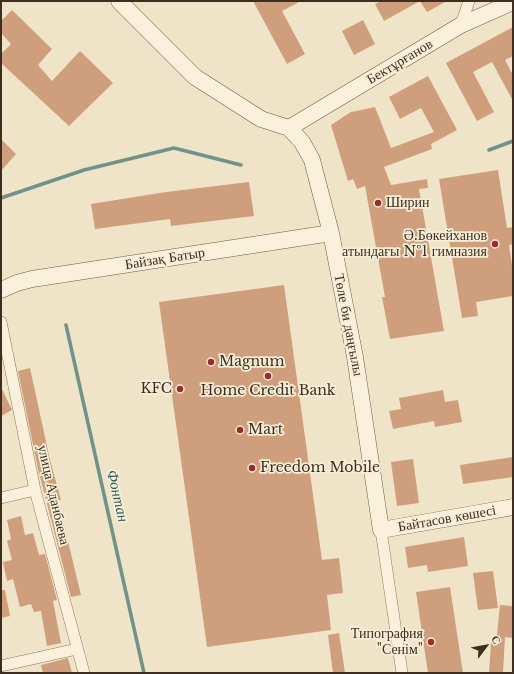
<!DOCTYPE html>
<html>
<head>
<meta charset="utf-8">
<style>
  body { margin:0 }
  #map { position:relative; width:514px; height:674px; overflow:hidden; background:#f0e4c8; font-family:"Libre Baskerville",serif }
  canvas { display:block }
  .frame { position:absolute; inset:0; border:2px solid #3d2e20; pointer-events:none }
  .north { position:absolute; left:466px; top:626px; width:40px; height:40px; -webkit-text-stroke:3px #f7eed8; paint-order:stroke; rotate:58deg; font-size:11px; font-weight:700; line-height:16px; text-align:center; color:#3d2e20 }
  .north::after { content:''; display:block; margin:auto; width:14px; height:18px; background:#3d2e20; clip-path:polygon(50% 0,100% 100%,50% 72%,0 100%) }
</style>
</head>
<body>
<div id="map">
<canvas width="514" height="674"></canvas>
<div class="frame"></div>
<div class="north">С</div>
</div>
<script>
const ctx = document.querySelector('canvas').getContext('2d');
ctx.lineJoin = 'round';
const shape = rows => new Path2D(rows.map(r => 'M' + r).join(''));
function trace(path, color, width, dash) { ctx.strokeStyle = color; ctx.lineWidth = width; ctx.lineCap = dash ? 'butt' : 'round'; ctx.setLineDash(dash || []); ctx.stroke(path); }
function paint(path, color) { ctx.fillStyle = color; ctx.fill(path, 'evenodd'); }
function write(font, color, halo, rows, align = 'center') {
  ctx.font = font + ' "Libre Baskerville",serif'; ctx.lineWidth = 3.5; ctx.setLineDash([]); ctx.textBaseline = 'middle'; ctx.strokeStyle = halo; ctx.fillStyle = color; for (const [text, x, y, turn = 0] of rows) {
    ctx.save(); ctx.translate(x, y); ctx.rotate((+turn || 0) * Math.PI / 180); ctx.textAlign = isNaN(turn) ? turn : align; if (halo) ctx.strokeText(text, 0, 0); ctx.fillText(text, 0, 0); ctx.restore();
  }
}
trace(shape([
  [489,150,513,141],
  [1,198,84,170,174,148,241,165],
  [66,325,144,673]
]), '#6f938a', 3.5);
paint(shape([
  [253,1,301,1,282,11,305,54,287,64],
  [381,1,447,1,427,12,420,1,384,21,375,4],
  [12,10,52,49,38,65,52,81,80,51,113,83,69,126,1,63,1,54,11,44,1,33,1,21],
  [363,20,375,44,354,55,342,31],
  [513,27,513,56,505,60,513,75,513,101,492,62,473,72,494,112,477,121,446,63],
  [428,76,457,130,431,144,432,149,384,167,391,185,427,179,428,188,419,189,444,331,390,339,382,297,385,297,365,186,357,189,353,179,348,181,331,125,351,112,375,107,391,148,434,132,421,108,400,119,389,97],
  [1,139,16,154,1,171],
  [498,170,507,228,513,227,513,244,509,245,513,272,513,296,476,302,478,316,462,318,439,179],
  [249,182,254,216,171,226,170,219,95,229,91,204,166,192],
  [284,285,322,560,339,558,343,593,327,595,331,630,207,647,159,302],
  [30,368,50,460,61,500,58,500,81,595,71,597,38,469,18,371],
  [1,387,12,410,1,416],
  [443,390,445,402,458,400,462,422,435,427,434,421,393,429,389,411,401,409,399,398],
  [513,457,513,477,463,484,460,465],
  [413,459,419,503,397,506,391,462],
  [21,516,25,535,33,533,39,555,45,554,57,600,53,601,61,643,47,646,41,611,34,612,31,604,20,607,13,579,7,581,3,562,12,560,7,541,11,539,7,520],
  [464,537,468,566,428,572,427,565,408,568,405,547],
  [493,571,498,608,478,610,473,573],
  [450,587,463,673,428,673,416,592],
  [1,590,5,590,10,616,1,618],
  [500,605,513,606,513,638,505,637,503,673,489,673,491,643,496,644],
  [339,633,345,673,333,673,328,635],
  [68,658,72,673,43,673,41,665]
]), '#cf9f7d');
const street = shape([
  [461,25,469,1],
  [1,322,35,490,84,673],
  [1,498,35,490],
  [381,530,402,673],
  [1,666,77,649]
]);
const secondary = shape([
  [119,1,195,77,261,119,289,128,302,142,312,160,331,233,355,357,381,530,513,507],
  [289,128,461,25,513,2],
  [1,290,17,283,32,279,331,233]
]);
trace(street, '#8d765c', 12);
trace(secondary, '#6f573f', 17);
trace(street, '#faf1dc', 11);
trace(secondary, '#faf1dc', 16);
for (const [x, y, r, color] of [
  [378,203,4,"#9e2a2b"],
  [495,244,4,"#9e2a2b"],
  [211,362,4,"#9e2a2b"],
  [268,376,4,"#9e2a2b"],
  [180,389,4,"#9e2a2b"],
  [240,430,4,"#9e2a2b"],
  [252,468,4,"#9e2a2b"],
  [431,642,4,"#9e2a2b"]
]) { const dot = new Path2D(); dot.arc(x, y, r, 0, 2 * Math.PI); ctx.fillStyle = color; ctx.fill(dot); trace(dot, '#f7eed8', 1.5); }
write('14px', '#3d2e20', '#f7eed8', [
  ["Бектұрғанов",400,62,-31],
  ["Байзақ Батыр",165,259,-9],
  ["Төле би даңғылы",348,325,79],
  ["улица Аданбаева",53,495,77],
  ["Байтасов көшесі",447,519,-10]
]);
write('14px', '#3d2e20', '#f7eed8', [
  ["Ширин",386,203],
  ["Ә.Бөкейханов",487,236,"right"],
  ["атындағы №1 гимназия",487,252,"right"],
  ["Magnum",219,362],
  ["KFC",172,389,"right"],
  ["Home Credit Bank",268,391,"center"],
  ["Mart",248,430],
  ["Freedom Mobile",260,468],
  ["Типография",423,634,"right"],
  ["\"Сенім\"",423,650,"right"]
], 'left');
write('italic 15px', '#2f5d5a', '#f7eed8', [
  ["Фонтан",117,496,77]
]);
</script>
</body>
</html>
